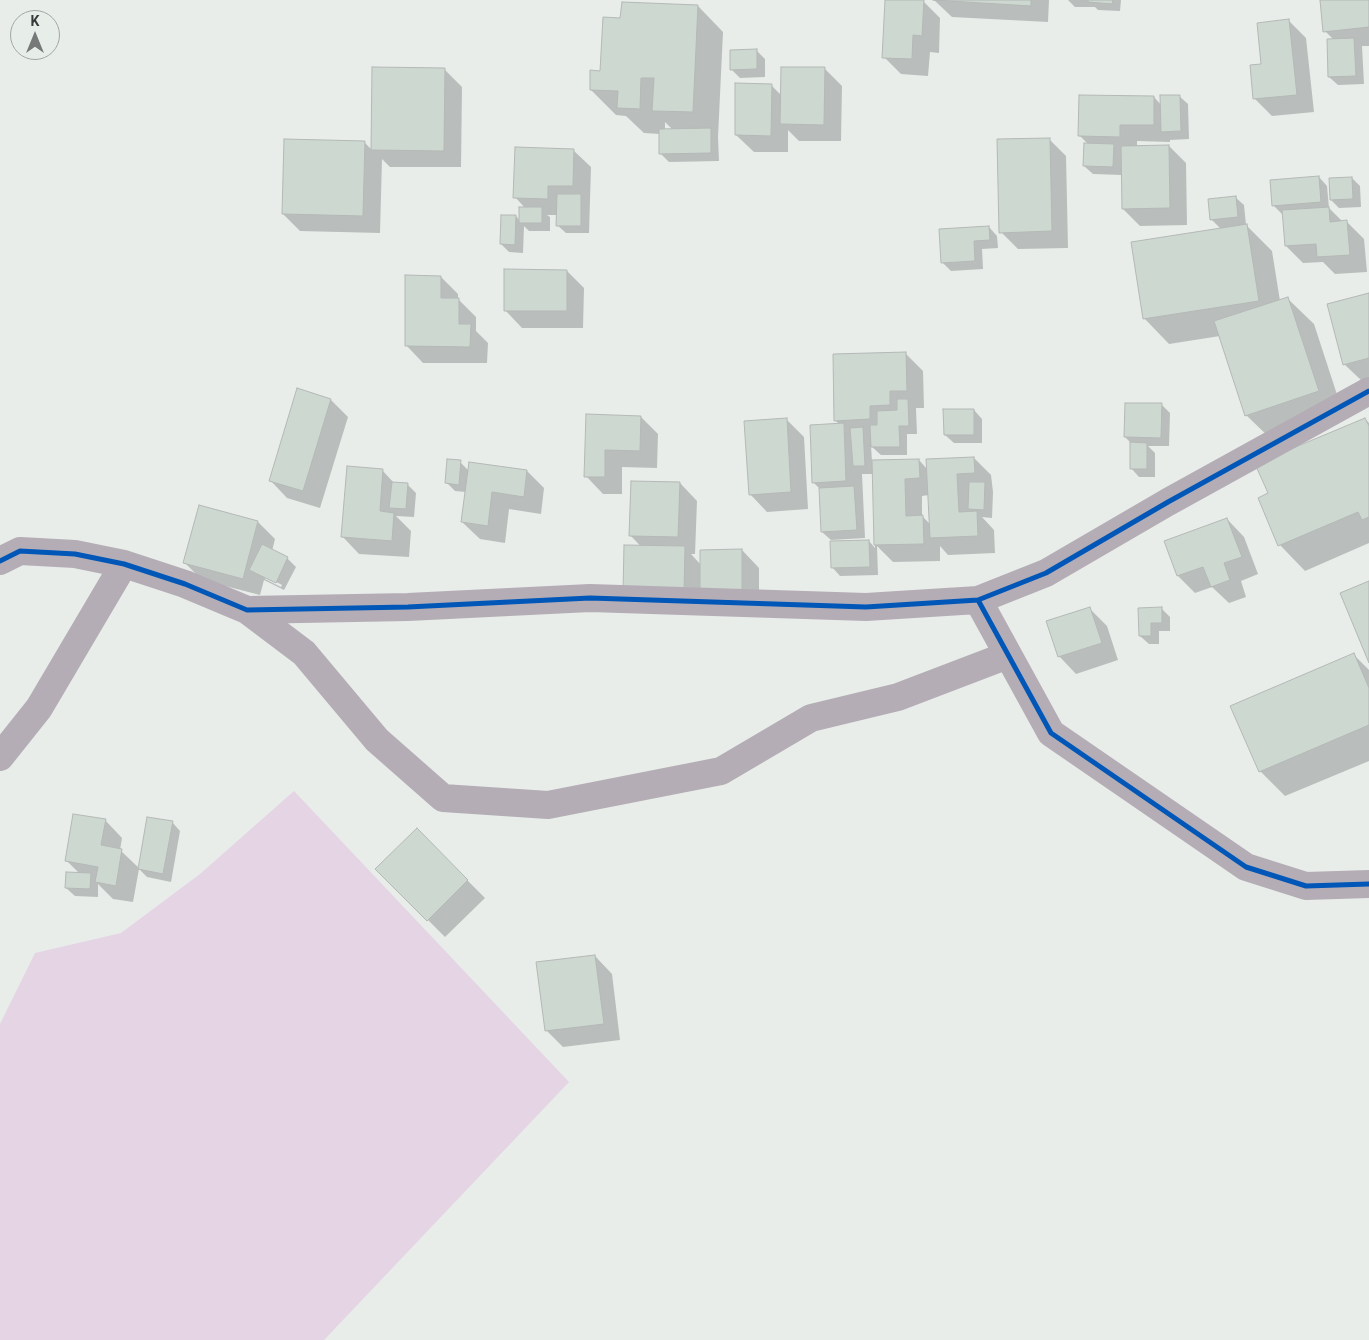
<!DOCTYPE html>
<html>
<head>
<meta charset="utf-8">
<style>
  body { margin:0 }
  #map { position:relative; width:1369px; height:1340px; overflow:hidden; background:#e8edea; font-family:Roboto,sans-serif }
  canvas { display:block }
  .north { position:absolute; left:10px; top:10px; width:50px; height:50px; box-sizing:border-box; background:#e7eee9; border:1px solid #a1a6a3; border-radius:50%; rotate:0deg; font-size:14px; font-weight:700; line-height:20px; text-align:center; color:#383b39 }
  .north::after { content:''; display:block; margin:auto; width:18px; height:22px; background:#767977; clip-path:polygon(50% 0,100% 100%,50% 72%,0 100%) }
</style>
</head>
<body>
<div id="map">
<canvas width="1369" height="1340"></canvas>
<div class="north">K</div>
</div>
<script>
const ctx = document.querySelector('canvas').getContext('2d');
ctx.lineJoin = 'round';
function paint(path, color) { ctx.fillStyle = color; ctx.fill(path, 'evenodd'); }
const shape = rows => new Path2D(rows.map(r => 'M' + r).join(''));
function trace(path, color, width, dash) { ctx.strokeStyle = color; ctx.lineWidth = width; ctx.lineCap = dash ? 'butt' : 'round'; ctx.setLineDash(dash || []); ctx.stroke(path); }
paint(shape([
  [294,791,569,1082,324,1340,0,1340,0,1024,35,953,121,933,200,874]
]), '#e4d4e4');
paint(shape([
  [886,0,923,1,940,18,939,53,930,52,928,76,901,74,884,57],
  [934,0,1049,0,1048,22,952,17],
  [1068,0,1121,0,1120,11,1098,10,1095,7,1075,7],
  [1322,0,1369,0,1369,46,1362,46,1364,84,1338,85,1329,77,1334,40,1325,31],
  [698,6,723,32,718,137,719,161,669,162,660,153,660,134,644,133,626,116,616,115,591,90,601,72,622,19],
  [665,122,673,130,665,130],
  [1288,20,1306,38,1314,112,1272,116,1255,99],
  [756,50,765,59,765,77,740,78,731,69],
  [373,69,444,69,462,87,461,167,390,167,382,159,380,233,300,231,283,214,364,142,372,150],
  [825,69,842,86,841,141,799,141,788,130,788,152,754,152,736,135,771,85,782,96],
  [1179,96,1188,104,1189,139,1170,140,1170,142,1137,141,1137,147,1169,146,1186,163,1187,225,1140,226,1123,209,1122,175,1093,174,1084,166,1088,144,1080,136,1154,97,1162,106],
  [1049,139,1066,156,1068,248,1018,249,1001,232],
  [573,150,591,167,589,233,566,233,557,225,558,215,547,215,550,217,550,231,529,231,524,226,523,253,509,252,501,244,516,216,520,221,526,209,515,197],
  [1319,177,1327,186,1329,208,1343,222,1347,222,1364,239,1367,272,1335,274,1323,262,1303,263,1286,246,1284,214,1282,214,1273,205],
  [1352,178,1360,186,1361,207,1339,208,1331,200],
  [1235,197,1244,205,1246,225,1272,251,1280,301,1288,299,1314,324,1344,416,1272,440,1246,415,1220,336,1169,344,1144,318,1221,229,1211,219],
  [989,227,997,236,998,248,982,249,983,269,951,271,942,262],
  [567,271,584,288,583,328,522,328,505,310],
  [441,277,458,294,458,299,476,317,476,331,488,343,487,363,423,363,406,345],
  [1369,294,1369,380,1362,381,1344,364],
  [906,354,923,371,924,408,916,408,917,434,907,434,907,455,881,455,871,446,872,461,919,460,927,469,974,458,991,475,993,492,992,518,982,517,994,530,995,553,948,555,940,546,940,561,893,562,877,546,878,575,840,576,832,567,869,541,875,548,874,474,862,474,865,538,831,540,822,532,820,489,813,482,840,425,835,420],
  [929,495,930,524,922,516,922,496],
  [298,390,331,400,348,417,320,508,287,498,270,480],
  [1161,404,1170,413,1169,446,1148,446,1155,453,1155,477,1139,477,1131,468,1131,443,1125,437],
  [974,410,982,419,982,443,954,443,945,435],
  [587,416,641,417,658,434,657,468,622,467,622,494,603,494,586,476],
  [786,419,804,437,808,509,767,512,750,494],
  [1365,419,1369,423,1369,543,1305,571,1280,545,1270,494],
  [460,462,469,471,527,471,544,488,541,514,509,509,505,543,480,539,462,522,466,492,455,491,447,483],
  [382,470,395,484,407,484,416,493,414,517,396,516,411,531,409,557,359,554,342,536],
  [680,483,697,501,695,554,691,554,701,565,742,550,759,568,759,608,701,610,631,536],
  [1227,519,1244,537,1258,574,1241,581,1246,597,1229,603,1212,587,1195,593,1178,576,1166,541],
  [258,522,275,539,272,551,287,558,296,567,284,590,264,580,260,595,202,580,184,562],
  [265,576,282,585,281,587,265,579],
  [1089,608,1107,626,1118,660,1076,674,1059,656],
  [1161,608,1170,617,1170,631,1159,631,1159,644,1149,644,1140,636],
  [1353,654,1369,670,1369,761,1285,796,1260,771],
  [105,820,122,838,120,850,139,868,172,822,180,831,171,882,147,877,139,869,133,902,113,899,98,884,98,897,75,896,66,888,80,874,66,860],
  [417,830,485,898,445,937,377,869],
  [595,956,612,974,620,1040,563,1047,546,1030]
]), '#0003');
const building = shape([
  [885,0,924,0,922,36,913,35,912,59,882,58,885,0],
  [933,0,1031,0,1031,6,933,0],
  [1088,0,1113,0,1112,4,1088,2,1088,0],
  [1320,0,1369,0,1369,27,1323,32,1320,0],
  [622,2,698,5,693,112,652,111,654,78,641,78,640,109,617,108,618,91,590,90,590,70,600,71,603,17,620,18,622,2],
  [1289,19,1297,95,1253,99,1250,65,1261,64,1257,23,1289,19],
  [1354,38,1356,76,1328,77,1327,39,1354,38],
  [757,49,757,69,730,70,730,50,757,49],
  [372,67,445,68,444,151,371,150,372,67],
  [781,67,825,67,824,125,780,124,781,67],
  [735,83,772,84,771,136,735,135,735,83],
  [1079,95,1154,96,1154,125,1120,125,1120,137,1078,136,1079,95],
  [1160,95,1180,95,1181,131,1161,132,1160,95],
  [711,128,711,153,659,154,659,129,711,128],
  [1050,138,1052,231,999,233,997,139,1050,138],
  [284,139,365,141,363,216,282,214,284,139],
  [1084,143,1114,144,1113,167,1083,166,1084,143],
  [1169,145,1170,208,1122,209,1121,146,1169,145],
  [515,147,574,149,573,186,548,186,548,199,513,198,515,147],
  [1319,176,1321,202,1272,206,1270,180,1319,176],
  [1352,177,1353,199,1330,200,1329,178,1352,177],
  [557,194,581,194,581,226,556,226,557,194],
  [1236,196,1238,217,1210,220,1208,199,1236,196],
  [519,207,542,207,542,223,519,223,519,207],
  [1329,207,1330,222,1347,220,1350,255,1317,257,1316,244,1285,246,1282,210,1329,207],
  [501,215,516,215,515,245,500,244,501,215],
  [1247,224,1259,301,1143,319,1131,242,1247,224],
  [989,226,990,240,974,241,975,261,941,263,939,229,989,226],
  [504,269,567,270,567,311,504,311,504,269],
  [405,275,441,276,441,298,459,298,459,324,471,324,470,347,405,346,405,275],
  [1369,293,1369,358,1343,365,1327,304,1369,293],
  [1288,297,1319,391,1245,416,1214,321,1288,297],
  [906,352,907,391,890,391,890,405,870,406,870,419,834,421,833,354,906,352],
  [297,388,331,399,303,491,269,481,297,388],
  [897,399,908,399,909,426,899,426,900,447,871,447,870,425,877,425,877,411,897,410,897,399],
  [1125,403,1162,403,1161,438,1124,437,1125,403],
  [943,409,974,409,974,435,944,435,943,409],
  [586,414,641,416,640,451,605,450,605,477,584,477,586,414],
  [787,418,791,492,749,495,744,421,787,418],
  [1365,418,1369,426,1369,517,1362,520,1358,512,1278,546,1258,498,1268,493,1255,464,1365,418],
  [844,423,846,481,812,483,810,425,844,423],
  [863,427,865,466,853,466,850,428,863,427],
  [1130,442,1147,443,1147,469,1130,469,1130,442],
  [974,457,975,473,957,474,959,512,977,511,978,536,930,538,926,459,974,457],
  [447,459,461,460,459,485,445,483,447,459],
  [919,459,920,478,905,479,906,516,923,515,924,544,874,545,872,460,919,459],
  [469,462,527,470,524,497,492,492,488,526,461,522,469,462],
  [347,466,383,469,380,511,394,513,392,541,341,537,347,466],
  [631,481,680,482,678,537,629,536,631,481],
  [392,482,408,483,406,509,389,508,392,482],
  [969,482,985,482,984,510,968,509,969,482],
  [854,486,857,530,821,532,819,488,854,486],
  [199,505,258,521,243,579,183,563,199,505],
  [1227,518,1242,557,1224,563,1230,580,1211,587,1203,567,1177,576,1164,541,1227,518],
  [869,540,870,567,831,568,830,541,869,540],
  [262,544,288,557,276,583,249,570,262,544],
  [624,545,685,546,684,593,623,593,624,545],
  [742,549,742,591,700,591,700,550,742,549],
  [1369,581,1369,663,1340,593,1369,581],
  [1090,607,1102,643,1058,657,1046,621,1090,607],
  [1162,607,1162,623,1151,623,1151,636,1139,636,1138,608,1162,607],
  [1354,653,1369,688,1369,725,1259,772,1230,706,1354,653],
  [73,814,106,819,101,845,122,849,116,886,95,882,98,867,65,861,73,814],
  [147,817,173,821,163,874,138,869,147,817],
  [417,828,468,880,427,921,375,869,417,828],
  [66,872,91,873,90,889,65,888,66,872],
  [595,955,604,1024,545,1031,536,962,595,955]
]);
paint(building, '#cdd8d1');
trace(building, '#b4b8b6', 1);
trace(shape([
  [0,561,20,551,75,554,124,564,185,584,247,610,408,607,590,598,866,607,978,600,1046,573,1168,502,1369,391],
  [978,600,1051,733,1246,867,1306,886,1369,884],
  [247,610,304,653,377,740,443,798,548,805,721,771,811,718,898,697,1008,655],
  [0,757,39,708,124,564]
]), '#b5adb5', 28);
trace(shape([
  [0,561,20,551,75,554,124,564,185,584,247,610,408,607,590,598,866,607,978,600,1046,573,1168,502,1369,391],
  [978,600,1051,733,1246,867,1306,886,1369,884]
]), '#0057b8', 5);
</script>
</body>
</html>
